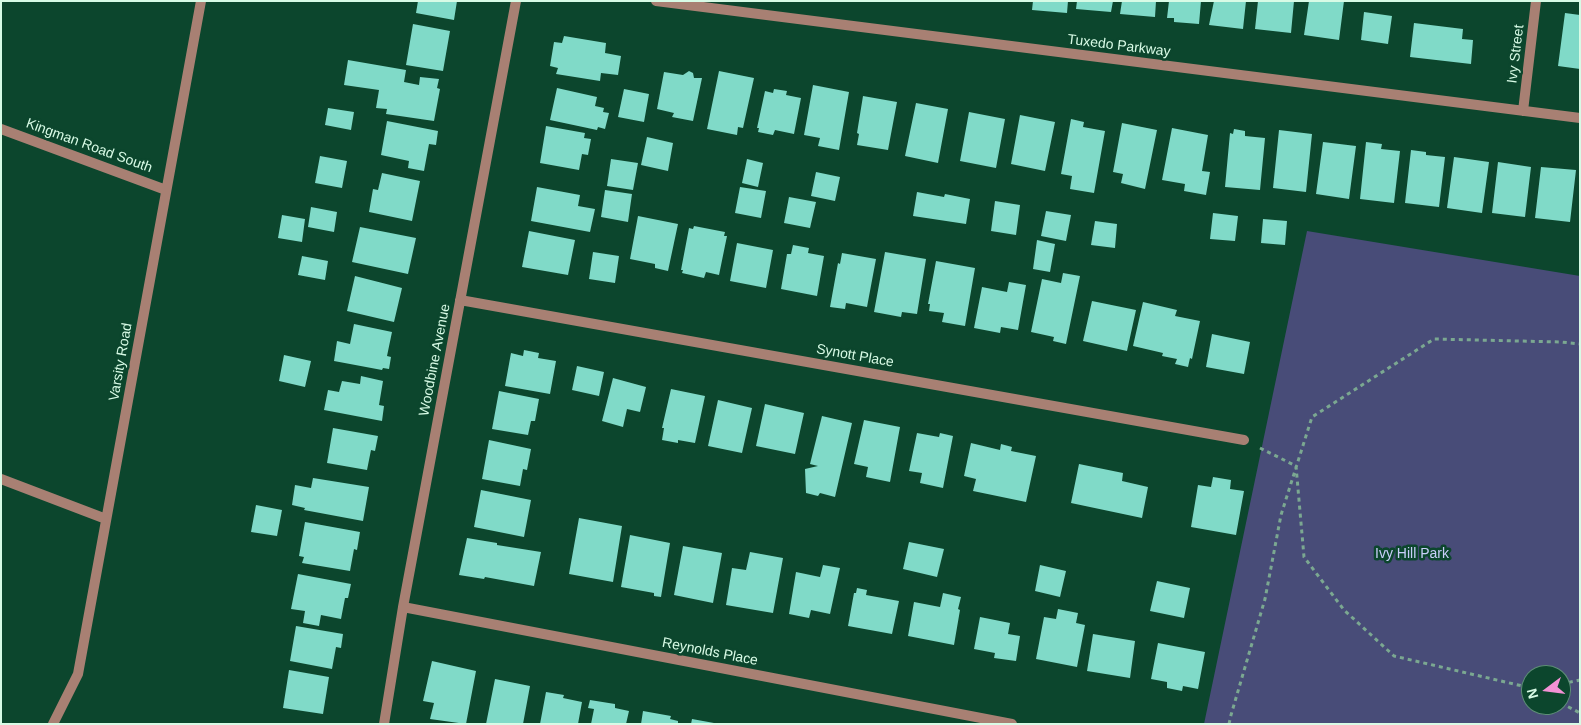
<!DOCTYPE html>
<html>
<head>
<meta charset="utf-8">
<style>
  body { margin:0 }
  #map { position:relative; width:1581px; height:725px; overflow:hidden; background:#0c462d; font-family:Arial,sans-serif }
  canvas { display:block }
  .frame { position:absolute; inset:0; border:2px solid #d8fbe6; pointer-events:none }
  .north { position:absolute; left:1521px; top:665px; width:50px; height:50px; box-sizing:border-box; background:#0c462d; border:1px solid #5e8e77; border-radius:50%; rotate:255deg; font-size:14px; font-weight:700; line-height:20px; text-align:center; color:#d8fbe6 }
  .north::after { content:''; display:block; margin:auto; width:18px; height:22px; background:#f391d5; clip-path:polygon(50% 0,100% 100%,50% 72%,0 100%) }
</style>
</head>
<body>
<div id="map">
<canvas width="1581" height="725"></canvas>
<div class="frame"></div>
<div class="north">N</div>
</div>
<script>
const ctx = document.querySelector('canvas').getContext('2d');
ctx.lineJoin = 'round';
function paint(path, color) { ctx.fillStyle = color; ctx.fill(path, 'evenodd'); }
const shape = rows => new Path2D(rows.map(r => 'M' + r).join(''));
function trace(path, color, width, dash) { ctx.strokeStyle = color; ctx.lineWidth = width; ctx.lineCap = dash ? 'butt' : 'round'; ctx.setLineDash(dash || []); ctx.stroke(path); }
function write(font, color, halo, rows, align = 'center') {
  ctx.font = font + ' Arial,sans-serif'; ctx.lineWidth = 5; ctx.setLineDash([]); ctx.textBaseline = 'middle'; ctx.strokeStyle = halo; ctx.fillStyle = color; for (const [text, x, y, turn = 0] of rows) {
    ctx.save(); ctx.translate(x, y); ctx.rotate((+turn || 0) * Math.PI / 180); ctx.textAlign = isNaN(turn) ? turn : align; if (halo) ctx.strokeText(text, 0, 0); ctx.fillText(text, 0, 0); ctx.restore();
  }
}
paint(shape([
  [1307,231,1580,276,1580,724,1204,724],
  [1531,675,1561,675,1561,705,1531,705]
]), '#484c78');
paint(shape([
  [418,1,457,1,454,20,416,13],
  [1033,1,1068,1,1067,13,1032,10],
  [1077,1,1113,1,1111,12,1076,9],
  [1122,1,1156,1,1155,17,1120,14],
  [1169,1,1201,1,1199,24,1174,22,1174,18,1167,18],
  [1214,1,1246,1,1243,29,1209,25],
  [1258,1,1294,1,1291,33,1255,29],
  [1309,1,1344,1,1339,40,1304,35],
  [1364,12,1392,16,1388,44,1361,40],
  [1565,13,1580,15,1580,69,1558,66],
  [1414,23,1463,29,1462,39,1473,40,1471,64,1410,57],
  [413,24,450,31,443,71,406,65],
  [564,36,606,43,605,53,621,56,618,75,601,73,600,81,556,74,558,68,550,66,554,42,562,43],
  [348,60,406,70,404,82,419,85,420,77,439,79,437,88,440,89,434,121,386,114,387,109,376,108,379,90,344,85],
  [689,71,693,73,694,78,702,78,693,121,672,117,674,113,657,109,664,72,683,75],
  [719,71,754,78,743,128,738,127,737,135,707,129],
  [813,85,849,92,839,150,818,146,820,138,804,135],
  [557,88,597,97,595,106,604,108,603,112,609,113,605,129,598,127,597,130,550,120],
  [624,89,649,94,644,122,618,117],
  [774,89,787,91,786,95,801,98,794,134,775,130,773,135,758,132,759,128,757,128,765,91,773,93],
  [863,96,897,102,888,150,857,145,859,134,857,133],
  [916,103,948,109,938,163,905,156],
  [328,108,354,112,351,130,325,125],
  [969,112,1005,119,996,168,960,161],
  [1020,115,1055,122,1045,171,1011,164],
  [1071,119,1084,122,1083,127,1105,131,1094,193,1070,189,1072,176,1061,174],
  [387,121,438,131,436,145,429,144,424,171,408,168,409,161,381,155],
  [1122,123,1157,130,1145,189,1121,183,1123,174,1113,172],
  [546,126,585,133,584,138,591,139,588,155,582,154,579,170,540,163],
  [1172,128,1208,135,1202,171,1210,172,1206,195,1184,191,1185,184,1162,180],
  [1234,129,1245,131,1245,136,1265,138,1260,190,1225,187,1230,133,1233,134],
  [1279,130,1312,134,1306,192,1273,188],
  [647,137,673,143,668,171,641,165],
  [1323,142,1356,146,1349,199,1316,194],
  [1366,142,1382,144,1381,149,1400,151,1394,203,1360,199],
  [1411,150,1426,152,1426,155,1445,157,1439,207,1405,203],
  [320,156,347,161,342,188,315,183],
  [1454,157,1489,162,1482,213,1447,208],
  [611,159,638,163,633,190,607,186],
  [747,159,763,163,758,187,742,183],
  [1498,162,1531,167,1525,217,1492,213],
  [1541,167,1576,170,1570,222,1535,218],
  [816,172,840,177,835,201,811,196],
  [382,173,420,181,412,221,369,212,373,189,378,190],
  [537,187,580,195,578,206,595,209,590,232,531,221],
  [740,187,766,191,761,218,735,213],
  [605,190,632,194,628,222,601,217],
  [917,192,944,197,945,194,970,199,966,224,913,216],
  [789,197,816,202,810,228,784,223],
  [995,201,1020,205,1016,235,991,231],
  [311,207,337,212,334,232,308,227],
  [1046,211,1071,215,1066,241,1041,236],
  [1213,213,1238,216,1235,241,1210,239],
  [282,215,305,219,302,242,278,238],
  [638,216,678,224,668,271,655,268,655,264,630,259],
  [1263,219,1287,221,1285,245,1261,243],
  [1095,221,1117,224,1115,248,1091,245],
  [694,226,725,232,724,236,727,236,719,275,706,272,704,278,682,273,683,270,681,270,689,228,693,229],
  [360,227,416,238,408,274,352,262],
  [529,231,575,240,568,275,522,267],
  [1037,240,1055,244,1050,272,1033,269],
  [737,243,773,250,766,288,730,281],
  [793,245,809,248,808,253,824,256,817,296,781,289,787,254,791,254],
  [593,252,619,256,615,283,589,279],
  [885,252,926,259,917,314,902,312,901,317,874,312],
  [842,253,876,259,867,307,846,303,845,309,830,307,838,263,840,264],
  [302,256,328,261,325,280,298,275],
  [936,261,975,268,965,326,942,322,944,313,929,311,930,304,928,304],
  [1063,273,1080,276,1066,344,1053,341,1054,337,1031,332,1042,279,1061,283],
  [355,276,402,288,394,322,347,311],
  [1009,282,1026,285,1018,330,1001,327,1000,333,974,328,982,287,1007,292],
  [1092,301,1136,310,1127,351,1083,341],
  [1143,302,1177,310,1175,316,1200,321,1192,359,1190,358,1188,367,1175,364,1177,359,1162,356,1163,353,1133,346],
  [354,324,392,332,387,356,391,357,389,369,383,368,382,370,334,361,337,341,350,344],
  [1212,334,1250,342,1244,374,1206,367],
  [524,350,539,353,538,358,556,361,550,394,505,386,511,353,523,356],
  [284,355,311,361,305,387,279,381],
  [577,366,604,372,599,396,572,390],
  [361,376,383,381,379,405,384,406,382,421,324,410,328,390,339,392,342,381,360,384],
  [613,378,646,387,640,412,627,409,623,427,602,421],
  [671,389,705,396,695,443,678,440,678,443,662,440,664,428,662,428],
  [499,391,539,399,535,421,531,421,528,435,492,429],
  [718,400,752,408,742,453,708,446],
  [765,404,804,413,795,454,756,446],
  [822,416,852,423,835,497,820,493,818,496,806,493,805,469,818,466,810,464],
  [864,420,900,427,890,482,866,477,868,467,854,464],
  [333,428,378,436,375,451,371,450,367,470,327,463],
  [917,433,939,437,940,433,953,436,943,488,920,483,922,473,909,471],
  [489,440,531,449,527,470,523,469,520,486,482,479],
  [971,443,1000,450,1001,444,1012,447,1011,451,1036,456,1026,502,973,491,976,479,964,476],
  [1079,464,1123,473,1122,481,1148,487,1142,518,1071,503],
  [1213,477,1231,480,1230,489,1244,491,1236,535,1191,527,1198,485,1211,487],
  [313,478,369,487,363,521,304,510,305,508,292,505,295,485,311,488],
  [481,490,531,500,524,537,474,527],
  [256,505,282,510,277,536,251,532],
  [579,518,622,526,613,582,569,574],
  [305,522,360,532,357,550,354,549,350,571,302,563,304,557,299,556],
  [630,535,670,543,661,597,654,596,654,593,621,587],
  [467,538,497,543,497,545,541,552,534,586,485,577,484,579,459,575],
  [909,542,944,549,937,577,903,569],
  [683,546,722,553,713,603,674,595],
  [750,552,783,558,773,613,726,605,732,568,746,570],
  [823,565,840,568,830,614,811,610,809,618,789,614,796,572,820,577],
  [1040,565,1066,571,1060,597,1035,591],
  [298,574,351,584,348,598,345,598,341,619,321,615,319,626,303,623,305,611,291,609],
  [1157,581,1190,588,1184,618,1150,611],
  [857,588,867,590,866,595,899,601,892,634,848,626,854,593,856,593],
  [943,593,961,597,958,609,960,610,954,645,908,636,914,602,940,607],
  [1058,609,1078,613,1076,623,1085,625,1077,667,1036,659,1044,617,1056,619],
  [980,617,1010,623,1008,634,1020,636,1016,661,994,658,995,653,974,649],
  [296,626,343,634,341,648,336,647,332,669,290,661],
  [1093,634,1135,641,1130,678,1087,671],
  [1158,643,1205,652,1198,689,1183,686,1182,691,1167,688,1167,682,1151,679],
  [432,661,476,671,466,724,430,719,434,703,423,701],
  [289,670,329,677,323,714,283,708],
  [495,679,530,686,523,724,486,724],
  [546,692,564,695,563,698,582,702,578,724,540,724],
  [590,700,615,704,615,708,629,711,626,724,591,724,594,709,588,708],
  [643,711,671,716,670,719,678,721,678,724,641,724],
  [692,719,714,723,714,724,691,724]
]), '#80dac8');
trace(shape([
  [1260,448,1296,466,1304,557,1344,610,1394,656,1531,688],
  [1561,684,1580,680],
  [1561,703,1580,713],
  [1229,724,1231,715,1265,599,1281,515,1312,417,1434,339,1561,342,1580,344]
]), '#7ba891', 3, [4, 4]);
trace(shape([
  [656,1,1580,118],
  [1523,111,1536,1],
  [1,129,166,190],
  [460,300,1244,440],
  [1,479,106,519],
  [403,607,1012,724],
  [53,724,78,674,201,1],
  [384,724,403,607,516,1]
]), '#a88073', 10);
write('14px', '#d8fbe6', '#0c462d', [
  ["Tuxedo Parkway",1119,46,7],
  ["Ivy Street",1516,54,-83],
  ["Kingman Road South",89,146,20],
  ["Synott Place",855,356,10],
  ["Woodbine Avenue",435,360,-79],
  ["Varsity Road",121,362,-80],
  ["Reynolds Place",710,652,11]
]);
write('14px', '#c9cef9', '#0c462d', [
  ["Ivy Hill Park",1412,554]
]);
</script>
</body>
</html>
